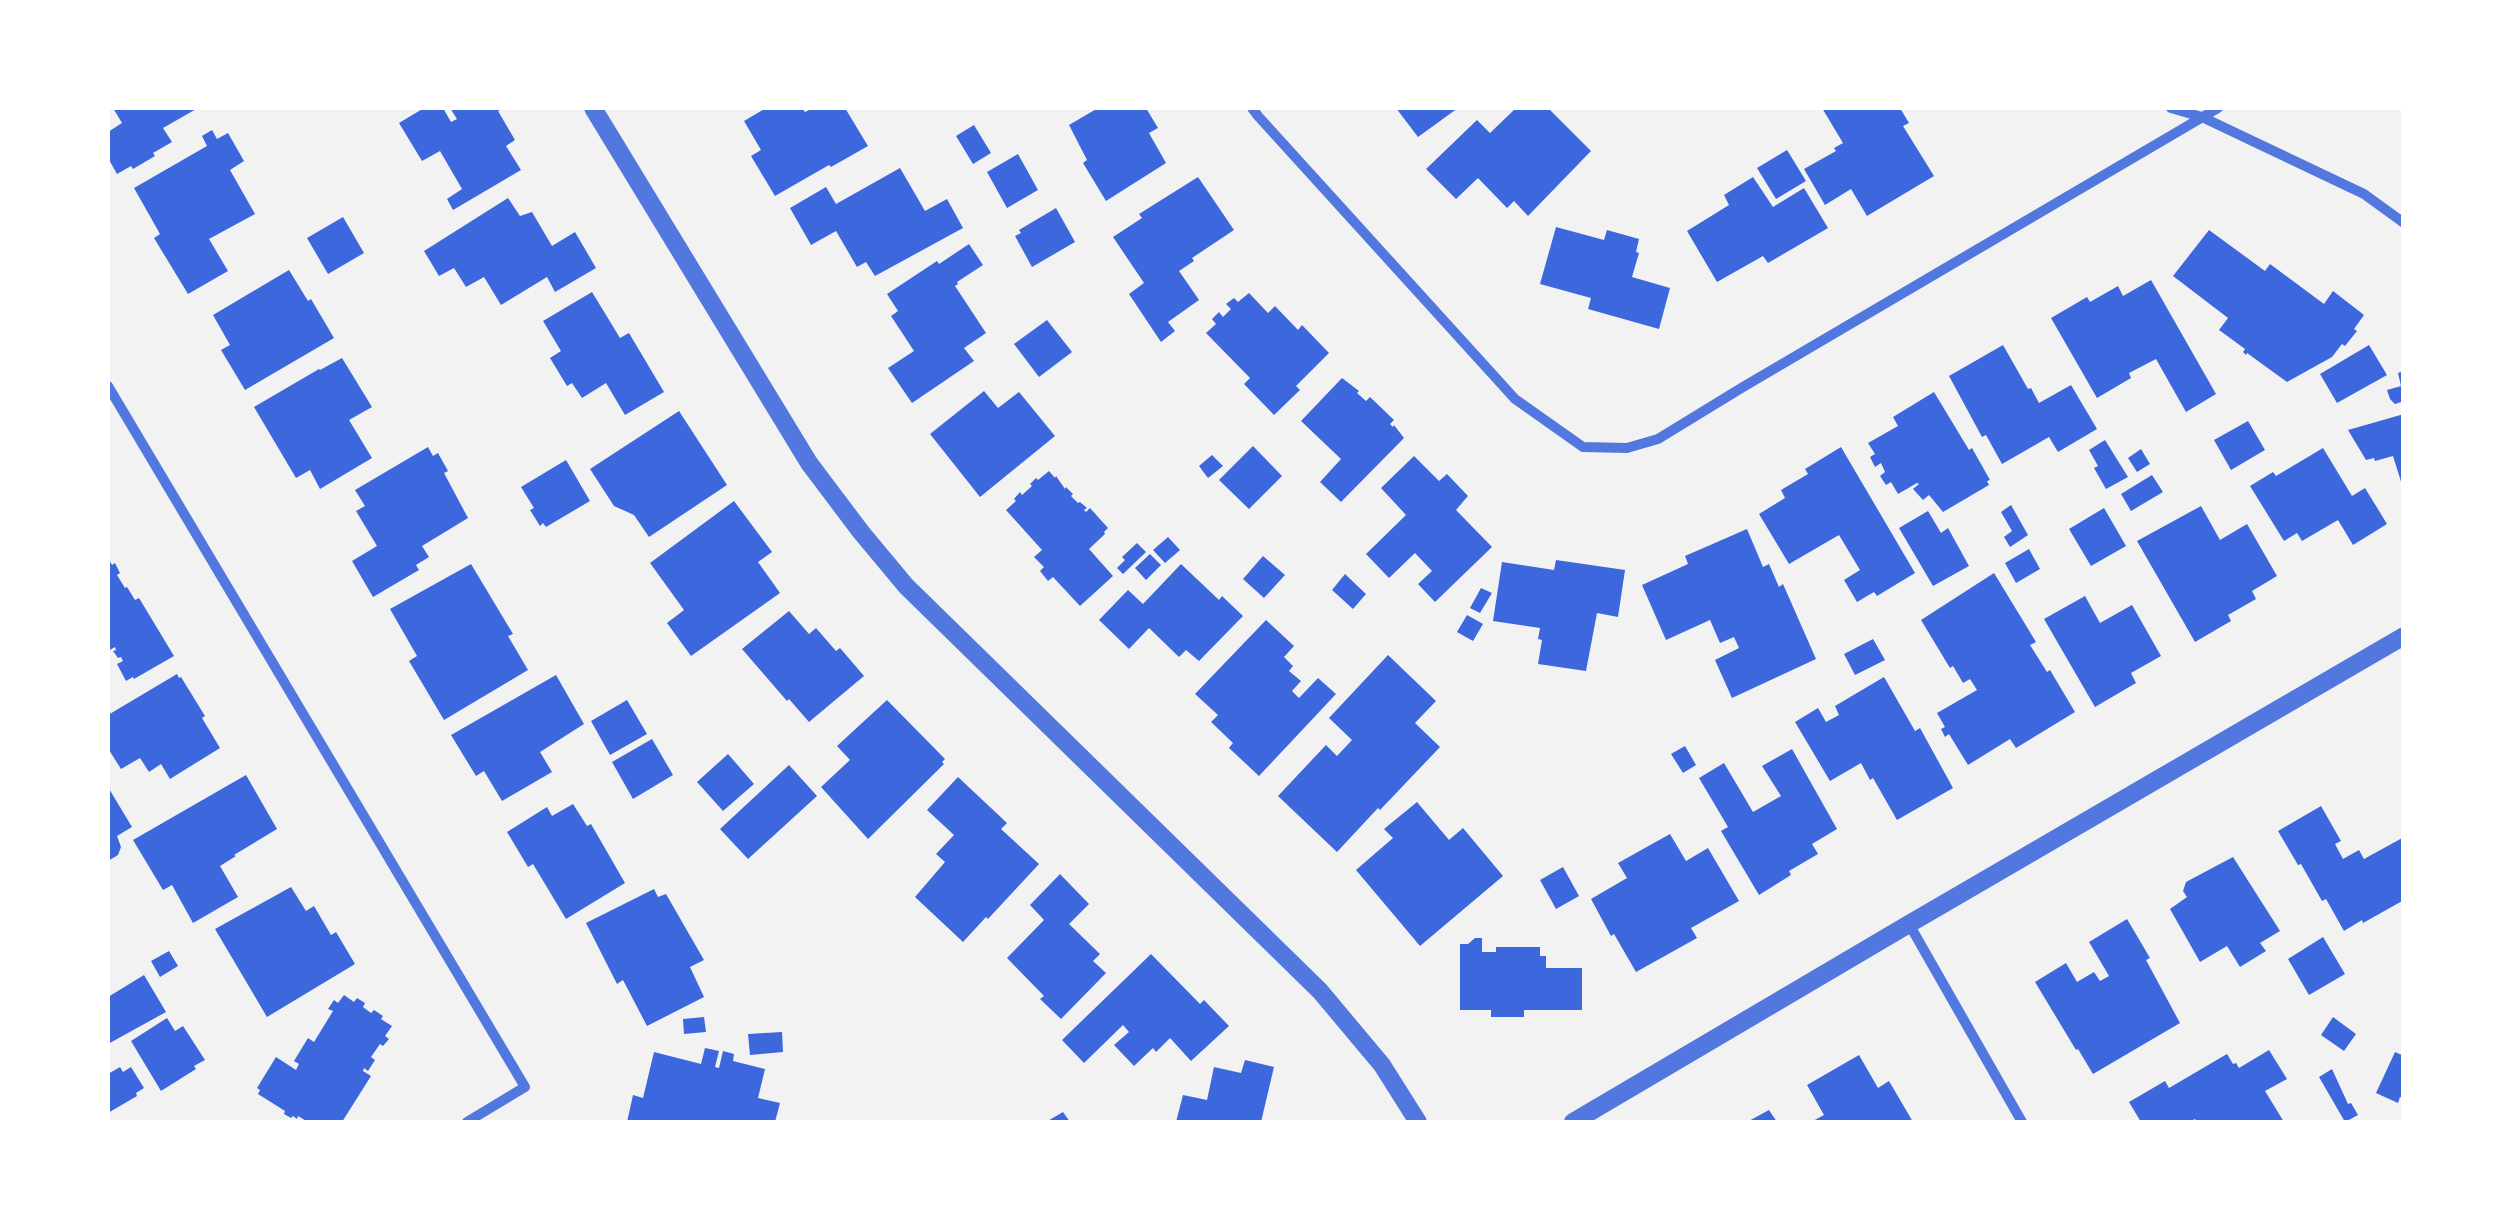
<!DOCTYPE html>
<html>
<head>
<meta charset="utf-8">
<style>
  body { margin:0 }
  #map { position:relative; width:2511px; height:1230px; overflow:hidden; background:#f2f2f2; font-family:"DM Sans",sans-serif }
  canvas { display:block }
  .frame { position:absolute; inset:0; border:110px solid #fff; pointer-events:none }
</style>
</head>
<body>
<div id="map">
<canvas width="2511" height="1230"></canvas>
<div class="frame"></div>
</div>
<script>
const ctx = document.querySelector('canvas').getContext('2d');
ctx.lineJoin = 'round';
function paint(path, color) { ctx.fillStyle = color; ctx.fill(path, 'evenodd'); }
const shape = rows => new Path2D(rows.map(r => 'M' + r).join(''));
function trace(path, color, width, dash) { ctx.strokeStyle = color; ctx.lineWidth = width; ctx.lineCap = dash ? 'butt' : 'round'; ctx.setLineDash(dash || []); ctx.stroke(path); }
paint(shape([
  [113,108,198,108,163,128,172,142,153,153,155,156,133,169,131,166,117,174,108,158,108,132,122,123],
  [424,108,443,108,451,122,457,119,450,108,505,108,498,111,515,140,506,146,521,170,453,210,447,199,462,189,440,151,422,161,399,123],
  [766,108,802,108,805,112,813,108,845,108,868,146,831,167,829,165,775,196,751,156,761,150,744,121],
  [1098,108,1146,108,1158,128,1149,133,1166,163,1106,201,1083,163,1087,160,1069,125],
  [1396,108,1458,108,1418,137],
  [1516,108,1548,108,1591,151,1528,216,1514,201,1507,208,1478,178,1456,199,1426,169,1477,120,1490,133],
  [1822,108,1900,108,1909,123,1903,126,1934,176,1867,216,1851,189,1825,205,1804,169,1836,151,1834,148,1843,143],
  [974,125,991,153,973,164,956,136],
  [212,130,217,139,228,133,244,161,230,170,255,214,209,239,228,271,188,294,154,238,160,234,134,188,207,146,202,136],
  [1787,150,1806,181,1776,199,1757,168],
  [1018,154,1038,190,1007,208,987,172],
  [900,168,925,211,947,199,963,228,875,276,866,262,857,267,836,231,811,245,790,208,826,187,836,204],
  [1198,177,1234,230,1192,258,1194,261,1179,271,1199,300,1168,322,1175,331,1161,342,1129,294,1144,283,1113,237,1142,218,1139,214],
  [1753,177,1773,207,1804,188,1828,228,1768,263,1763,256,1717,282,1687,231,1729,205,1724,195],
  [508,198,520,216,532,212,552,246,575,232,596,268,555,292,547,277,501,305,484,277,466,287,454,268,439,276,424,251],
  [1056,208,1075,242,1032,267,1015,236,1021,233,1019,230],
  [343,217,364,253,328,274,307,238],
  [1556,227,1604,240,1607,230,1639,239,1636,252,1639,253,1632,277,1670,288,1659,329,1588,309,1591,298,1540,284],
  [2209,230,2265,271,2270,264,2324,304,2333,291,2364,315,2354,329,2357,331,2345,346,2342,344,2332,357,2287,382,2247,353,2246,355,2243,352,2245,349,2219,330,2228,318,2173,276],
  [969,244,983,265,957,282,958,284,955,286,986,333,964,348,974,361,912,403,888,368,914,351,891,316,898,311,887,294,937,261,939,264],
  [289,270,308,301,311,299,334,338,245,390,221,350,230,345,213,315],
  [2151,280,2216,394,2186,412,2156,359,2129,373,2131,378,2097,398,2051,318,2087,297,2090,302,2118,286,2123,296],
  [592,292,620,338,629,333,664,392,625,415,606,383,582,398,572,383,567,386,550,358,561,351,543,321],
  [1249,293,1268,313,1275,306,1298,330,1302,325,1329,353,1296,386,1300,390,1274,415,1244,384,1250,378,1206,333,1216,324,1212,319,1219,312,1223,317,1231,309,1226,304,1234,298,1238,302],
  [1047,320,1072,352,1039,377,1014,344],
  [2003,345,2028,389,2031,388,2039,403,2071,385,2097,429,2058,452,2049,437,2002,464,1986,435,1982,437,1949,376],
  [2369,345,2387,375,2337,403,2320,374],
  [342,358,372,407,349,420,372,458,320,489,310,470,296,478,254,407,319,369,320,370],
  [2404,371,2404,401,2395,404,2390,399,2387,390,2401,386,2398,373],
  [1342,378,1359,391,1357,393,1366,401,1370,397,1394,420,1390,424,1393,427,1394,425,1404,438,1341,502,1320,482,1341,459,1301,421],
  [984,391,998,408,1019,392,1055,436,980,497,930,434],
  [1934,392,1969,450,1972,448,1990,480,1987,481,1989,485,1943,512,1929,495,1923,500,1913,489,1919,484,1917,483,1898,494,1891,482,1886,485,1880,476,1885,472,1881,463,1875,467,1870,457,1875,454,1868,443,1898,426,1893,417],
  [679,411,727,485,649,537,634,515,614,506,590,469],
  [2404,414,2404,488,2403,488,2393,456,2375,461,2374,458,2366,460,2348,430],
  [2248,421,2265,450,2231,470,2214,440],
  [2105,440,2128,477,2106,489,2094,468,2098,466,2089,450],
  [1253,446,1282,476,1249,509,1219,480],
  [428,447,433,456,438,453,448,471,444,473,468,518,422,546,429,557,416,565,419,570,373,597,352,561,377,546,356,511,365,506,355,490],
  [1841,447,1915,573,1877,596,1874,592,1857,602,1844,580,1860,570,1839,535,1789,564,1759,514,1785,498,1781,490,1808,474,1805,469],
  [2323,448,2352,496,2365,488,2387,524,2353,545,2338,520,2302,541,2297,533,2284,541,2250,486,2273,472,2276,476],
  [2141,449,2150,464,2137,472,2128,458],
  [1212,455,1223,466,1208,478,1199,466],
  [1414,456,1439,481,1447,474,1468,496,1456,510,1492,547,1435,602,1418,584,1432,571,1415,553,1389,578,1366,554,1406,515,1381,488],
  [566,460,590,501,546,527,543,523,540,526,530,510,534,508,521,487],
  [1049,471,1055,478,1056,476,1065,489,1066,487,1073,494,1071,496,1078,503,1080,502,1087,508,1084,510,1086,512,1090,508,1108,528,1104,532,1105,534,1089,549,1113,576,1080,606,1053,577,1048,581,1040,571,1044,567,1034,557,1042,550,1006,510,1016,501,1014,499,1020,492,1022,495,1032,486,1030,484,1036,478,1038,480],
  [2152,475,2163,492,2131,511,2121,494],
  [734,501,772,552,758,562,780,593,691,656,667,623,684,610,650,563],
  [2011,505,2028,535,2010,547,2004,537,2012,531,2001,512],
  [2201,506,2220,540,2247,524,2277,576,2252,591,2256,599,2228,615,2231,621,2195,642,2137,541],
  [2104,508,2126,546,2091,566,2069,529],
  [1928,511,1941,533,1948,528,1969,566,1933,586,1899,528],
  [1747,529,1763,567,1769,564,1779,587,1783,584,1816,659,1732,698,1715,660,1739,648,1734,637,1720,643,1710,620,1666,640,1642,585,1688,564,1685,556],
  [1168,537,1180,550,1165,563,1153,550],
  [1137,543,1146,552,1123,574,1117,568,1125,560,1122,557],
  [2029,549,2040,569,2016,583,2005,563],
  [1150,554,1161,565,1146,580,1135,568],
  [1263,556,1285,575,1264,598,1243,579],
  [108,558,112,565,115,563,120,573,117,575,125,588,127,587,135,600,139,598,174,656,134,679,133,677,126,681,117,664,123,661,121,657,118,658,113,651,116,650,115,647,108,651],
  [1556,560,1625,570,1618,617,1597,613,1586,671,1538,664,1542,640,1538,639,1540,628,1493,621,1502,562,1554,570],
  [471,564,513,634,508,636,528,670,444,720,409,661,417,656,390,609],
  [1181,564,1219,600,1222,596,1243,616,1199,661,1186,650,1179,657,1149,628,1129,649,1099,620,1128,590,1143,604],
  [1994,573,2036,642,2030,645,2047,672,2050,670,2075,712,2016,748,2010,739,1968,765,1949,734,1945,737,1941,729,1945,727,1937,713,1977,690,1970,679,1963,683,1953,666,1950,668,1921,620],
  [1345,574,1366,594,1353,609,1332,590],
  [1481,588,1492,593,1480,613,1470,608],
  [2085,596,2100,623,2132,605,2161,656,2131,673,2136,683,2095,707,2044,619],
  [789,611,809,634,816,628,836,651,840,648,864,676,809,722,789,699,787,701,742,649],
  [1467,615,1483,624,1473,641,1457,632],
  [1266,620,1294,646,1284,657,1293,666,1289,671,1301,681,1292,691,1299,698,1318,678,1336,694,1259,776,1229,748,1233,743,1211,722,1218,715,1195,694],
  [1873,639,1885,660,1855,675,1844,654],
  [1388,655,1436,701,1415,723,1440,747,1380,810,1378,808,1337,852,1278,796,1326,745,1337,756,1352,740,1329,718],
  [177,674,179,678,181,677,205,716,202,718,220,748,170,779,161,764,149,772,140,758,121,769,109,750,108,751,108,715],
  [556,675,584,724,540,752,552,772,502,801,484,771,476,776,451,735],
  [1884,677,1915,731,1920,728,1953,788,1897,820,1873,778,1870,780,1861,763,1830,781,1795,722,1818,708,1826,722,1839,715,1835,706],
  [627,700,647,734,610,755,591,721],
  [887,700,945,759,942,762,944,764,868,839,821,787,850,760,837,746],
  [652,739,673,775,633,799,612,762],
  [1685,746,1696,765,1683,773,1671,754],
  [1792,749,1837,829,1812,844,1818,854,1789,871,1791,875,1759,895,1721,831,1728,827,1699,778,1724,763,1753,812,1781,796,1762,766],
  [728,754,754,784,723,811,697,782],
  [789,765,817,796,748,859,720,829],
  [246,775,277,829,234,855,236,856,220,866,238,897,193,923,172,885,163,890,133,840],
  [958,777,1007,823,1001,829,1039,864,988,919,986,917,963,942,915,897,945,862,936,854,954,835,927,810],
  [108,787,132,827,117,836,121,847,118,855,108,861],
  [1417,802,1449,840,1463,828,1503,876,1420,946,1356,870,1393,838,1384,829],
  [573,804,587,826,591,824,625,883,566,919,533,864,528,867,507,832,547,807,552,816],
  [2321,806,2341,841,2335,844,2343,859,2359,850,2364,859,2404,837,2404,900,2363,923,2362,920,2344,931,2326,899,2322,901,2301,864,2298,865,2278,831],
  [1670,834,1686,861,1708,848,1739,901,1691,928,1697,938,1636,972,1614,934,1611,936,1591,899,1627,878,1618,863],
  [2233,857,2280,931,2260,943,2266,951,2240,967,2227,946,2200,962,2170,909,2187,897,2183,891,2186,882],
  [1563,867,1579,896,1556,909,1540,880],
  [1060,874,1089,904,1069,924,1100,954,1093,961,1106,973,1061,1019,1040,999,1044,996,1007,958,1044,920,1030,905],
  [291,887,306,911,314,906,331,935,336,932,355,964,267,1017,215,929],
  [654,889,658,897,666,894,704,960,690,967,704,997,647,1026,623,980,617,984,586,923],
  [2127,919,2150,958,2146,960,2180,1023,2093,1074,2078,1049,2076,1050,2035,982,2066,963,2077,982,2094,972,2100,981,2109,976,2089,942],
  [2323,937,2345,974,2309,995,2288,959],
  [1475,938,1482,938,1482,952,1496,952,1496,947,1540,947,1540,956,1546,956,1546,968,1582,968,1582,1010,1524,1010,1524,1017,1491,1017,1491,1010,1460,1010,1460,944,1468,944],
  [169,951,178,966,160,977,151,961],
  [1151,954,1200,1004,1204,1000,1229,1026,1191,1061,1170,1038,1156,1052,1153,1048,1134,1066,1114,1045,1129,1032,1123,1025,1084,1063,1062,1040],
  [144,975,166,1012,108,1044,108,997],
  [344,995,354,1002,357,998,365,1003,363,1007,371,1013,374,1010,383,1016,381,1019,392,1026,385,1036,389,1039,383,1046,380,1044,371,1057,375,1060,368,1071,364,1068,363,1071,371,1076,342,1122,308,1122,298,1116,297,1119,293,1116,291,1118,284,1114,285,1111,258,1094,260,1090,257,1088,276,1057,296,1070,299,1064,294,1061,308,1038,314,1042,333,1011,328,1009,334,1000,338,1003],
  [704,1017,706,1032,684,1034,683,1019],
  [2333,1017,2356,1034,2344,1051,2321,1035],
  [167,1018,175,1031,183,1026,205,1060,194,1066,196,1069,161,1091,131,1041],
  [782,1032,783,1052,750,1055,748,1034],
  [705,1048,719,1051,715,1067,719,1068,723,1051,734,1054,733,1061,765,1069,758,1098,780,1103,775,1122,627,1122,633,1095,643,1098,654,1052,701,1064],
  [2269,1050,2287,1079,2265,1091,2284,1122,2197,1122,2195,1119,2189,1122,2141,1122,2129,1102,2165,1081,2169,1088,2227,1054,2233,1064,2236,1063,2239,1068],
  [2395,1052,2404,1056,2404,1099,2400,1097,2398,1103,2376,1093],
  [1859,1055,1878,1088,1889,1081,1913,1122,1811,1122,1824,1115,1807,1085],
  [1245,1060,1274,1067,1261,1122,1176,1122,1183,1095,1207,1100,1214,1067,1241,1073],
  [120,1067,123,1072,131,1067,144,1088,136,1093,137,1096,108,1113,108,1074],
  [2332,1069,2348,1104,2351,1103,2358,1115,2345,1122,2319,1077],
  [1769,1110,1777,1122,1747,1122],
  [1063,1112,1070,1122,1046,1122]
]), '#3d67dc');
trace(shape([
  [1252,108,1258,116,1515,399,1583,447,1627,448,1658,439,1743,387,2218,108],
  [2171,108,2202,117,2364,194,2404,223],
  [108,386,525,1087,467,1122],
  [1909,924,2022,1122]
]), '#5277de', 10);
trace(shape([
  [593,108,809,463,861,532,906,586,1320,991,1382,1065,1418,1122],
  [1573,1122,1909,924,2404,636]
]), '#5277de', 18);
</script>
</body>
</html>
